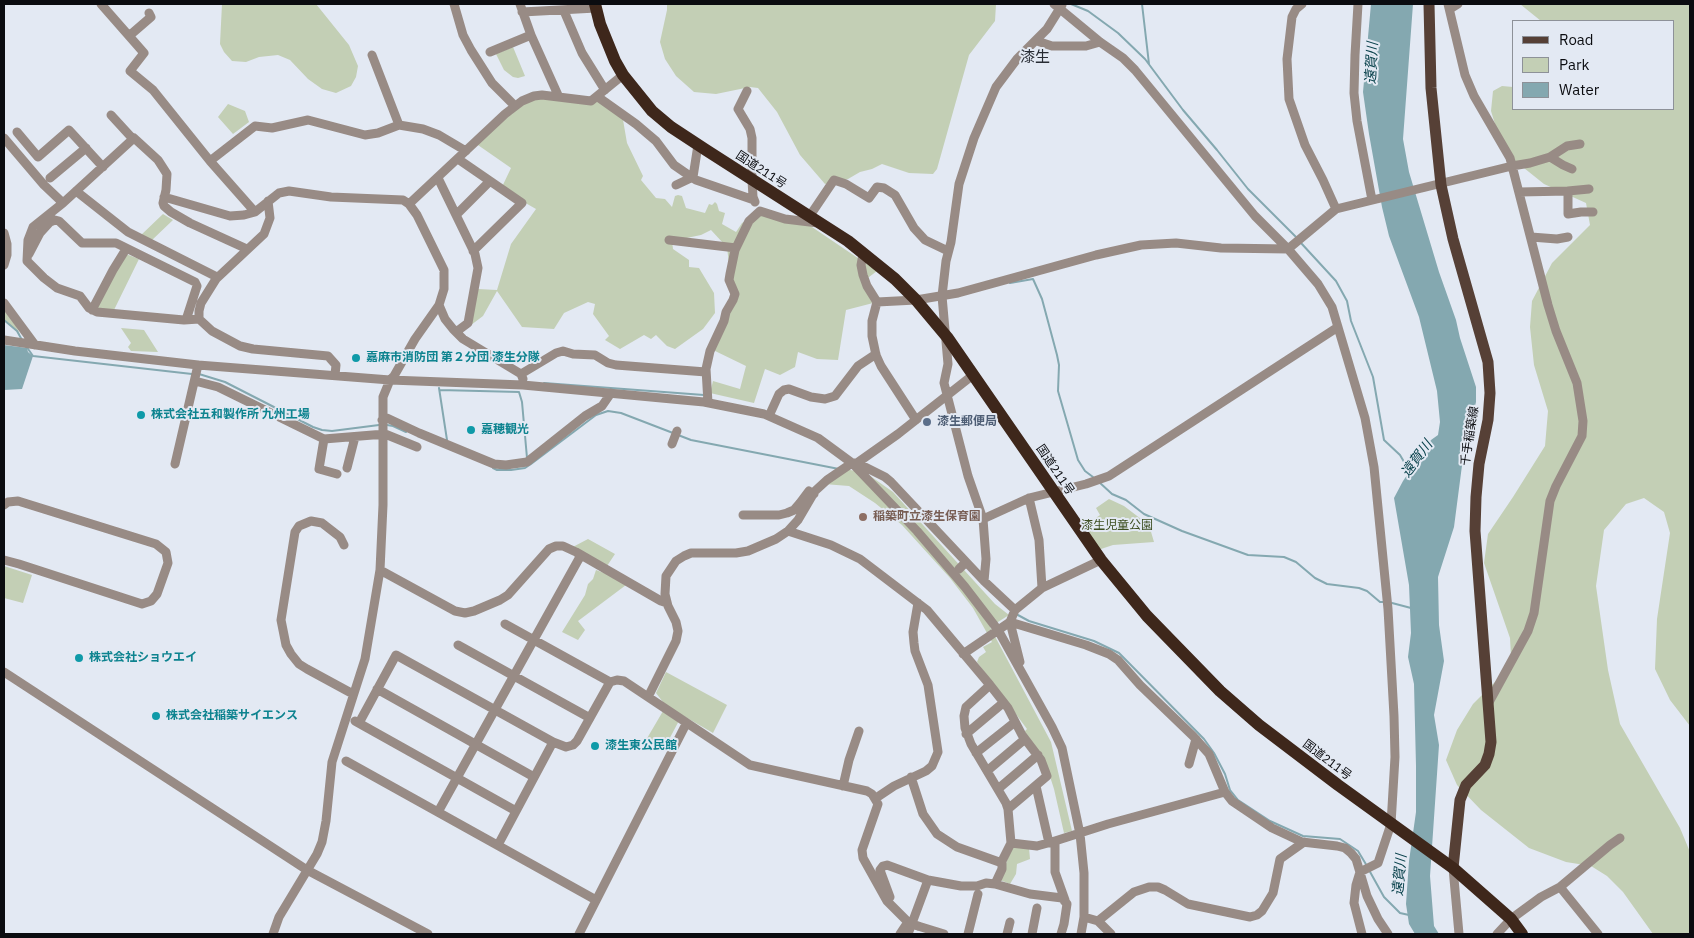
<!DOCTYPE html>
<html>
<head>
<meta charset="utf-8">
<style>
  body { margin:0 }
  #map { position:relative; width:1694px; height:938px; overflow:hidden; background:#e3e9f3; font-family:"IBM Plex Sans",sans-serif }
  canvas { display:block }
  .frame { position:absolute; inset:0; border:5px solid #0b0c10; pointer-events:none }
  .legend { position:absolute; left:1512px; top:20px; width:162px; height:90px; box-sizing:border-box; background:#e3e9f3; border:1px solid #8d9198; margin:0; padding:6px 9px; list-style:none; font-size:15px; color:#0b0c10 }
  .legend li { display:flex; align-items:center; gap:10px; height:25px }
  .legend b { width:25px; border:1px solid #8d9198 }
</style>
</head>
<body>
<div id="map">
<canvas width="1694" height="938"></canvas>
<div class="frame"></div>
<ul class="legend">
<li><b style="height:6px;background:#564036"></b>Road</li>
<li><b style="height:14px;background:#c3cfb5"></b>Park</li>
<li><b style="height:14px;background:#84a8b0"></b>Water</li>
</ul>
</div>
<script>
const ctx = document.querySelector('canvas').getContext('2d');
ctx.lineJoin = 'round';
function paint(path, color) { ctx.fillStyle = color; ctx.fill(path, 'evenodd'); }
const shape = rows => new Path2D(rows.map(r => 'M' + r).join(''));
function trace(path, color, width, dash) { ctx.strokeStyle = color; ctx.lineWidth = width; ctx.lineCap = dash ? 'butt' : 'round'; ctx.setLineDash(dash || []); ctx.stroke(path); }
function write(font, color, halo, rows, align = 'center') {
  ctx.font = font + ' "IBM Plex Sans","Noto Sans JP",sans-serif'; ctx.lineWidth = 4; ctx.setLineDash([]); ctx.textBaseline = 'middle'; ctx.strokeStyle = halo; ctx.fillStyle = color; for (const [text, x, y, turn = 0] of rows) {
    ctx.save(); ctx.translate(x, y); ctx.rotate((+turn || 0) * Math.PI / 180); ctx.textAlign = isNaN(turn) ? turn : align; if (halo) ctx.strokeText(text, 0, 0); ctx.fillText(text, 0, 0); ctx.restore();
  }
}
paint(shape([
  [222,4,316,4,349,45,358,66,356,77,351,86,336,93,322,89,308,79,290,60,278,55,259,57,246,62,232,61,224,52,220,44],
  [667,4,996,4,995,21,969,55,937,169,933,174,909,173,882,164,872,169,860,172,848,179,825,184,800,155,777,112,758,88,750,87,716,94,694,92,676,76,665,59,660,42,667,10],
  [1520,4,1690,4,1690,726,1670,700,1655,669,1657,619,1670,533,1664,512,1644,498,1626,504,1604,530,1596,586,1608,670,1620,724,1680,828,1690,852,1690,934,1653,934,1623,892,1607,876,1591,866,1566,862,1529,848,1481,810,1457,785,1446,760,1457,730,1473,704,1500,677,1511,656,1510,638,1484,563,1488,534,1513,497,1545,446,1548,411,1534,365,1530,327,1532,301,1552,263,1590,225,1586,203,1544,184,1514,160,1499,137,1491,111,1493,91,1502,86,1513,87,1513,109,1673,109,1673,21,1541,21],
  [513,47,525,76,518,78,513,77,504,70,496,54],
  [534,96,598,97,622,114,627,143,643,176,641,180,656,198,665,199,672,207,675,196,678,195,682,196,686,208,705,213,709,204,712,205,715,202,717,204,719,211,725,213,722,224,736,232,742,223,752,217,768,215,809,225,877,271,865,280,877,302,846,310,838,360,817,359,798,352,795,367,780,375,765,369,754,403,710,393,713,381,740,389,746,366,711,349,733,299,727,247,730,243,723,243,711,230,701,235,672,241,673,249,689,260,689,267,699,268,714,293,715,313,703,329,675,349,667,346,656,335,651,339,644,335,620,349,605,340,609,336,593,314,595,304,588,302,564,313,554,329,522,327,497,291,483,316,471,325,478,289,497,290,511,244,536,209,501,189,511,168,475,143],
  [228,104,245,111,249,122,233,134,218,117],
  [163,214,173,220,151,241,140,236],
  [126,254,139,259,113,312,99,310,97,305],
  [4,310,16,326,20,334,4,321],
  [121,328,144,330,158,352,131,351,128,347,131,343],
  [845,469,866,473,893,492,995,604,1009,615,990,627,1051,742,1072,831,1064,833,1054,789,1044,758,1024,732,1027,729,977,662,979,657,986,652,983,647,992,642,973,608,950,578,902,525,875,503,849,486,824,484],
  [1109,499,1124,506,1149,525,1154,542,1113,545,1098,550,1082,528,1100,515,1096,508],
  [588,539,615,554,605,569,626,585,578,621,585,630,578,640,562,632,585,595,588,584,593,579,596,570,604,573,569,549],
  [4,566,32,575,23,603,4,598],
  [666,672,727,705,713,733,682,715,664,749,646,740,666,706,656,693],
  [1015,846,1029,848,1030,859,1017,864,1016,874,1010,884,1000,880,1011,850]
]), '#c3cfb5');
paint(shape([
  [1371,4,1413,4,1403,139,1409,172,1439,272,1456,320,1460,338,1476,387,1476,402,1464,450,1454,527,1438,577,1439,625,1444,661,1434,715,1439,745,1430,876,1434,926,1439,934,1415,934,1409,924,1406,904,1409,861,1416,812,1416,766,1414,684,1408,657,1411,633,1409,585,1394,498,1403,481,1431,440,1438,435,1440,422,1437,391,1419,317,1389,236,1382,207,1369,134,1363,92],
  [4,345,27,348,28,352,33,356,22,389,4,390]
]), '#84a8b0');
trace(shape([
  [1071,4,1088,11,1118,33,1145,59,1183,110,1217,150,1248,189,1296,237],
  [1142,4,1149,64],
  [1301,243,1336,281,1347,301,1351,321,1373,377,1384,440,1400,455,1410,472],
  [1010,283,1033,279,1042,299,1057,355,1059,365,1058,391,1078,460,1085,471,1093,477],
  [4,320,17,331,22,340],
  [26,346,33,356,192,374],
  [199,374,225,382,313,427,322,430,332,431,379,425],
  [544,383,704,395],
  [439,388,447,440],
  [440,390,519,392,522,402,527,458],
  [387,425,393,426,406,432],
  [678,435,691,440,839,469],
  [493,468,497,470,511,470,525,468,531,464,596,415,608,411,621,413,673,433],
  [1099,482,1112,494,1126,500,1144,514,1182,531,1248,555,1284,557,1296,562,1315,578,1327,584,1359,588,1367,591,1380,602,1385,602],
  [1392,603,1411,608],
  [1016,614,1029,621,1094,641,1119,653,1204,739,1214,753,1225,774,1230,790,1238,800,1270,821,1303,836,1340,839,1358,851,1367,866],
  [1369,870,1384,897,1400,913,1409,915]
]), '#84a8b0', 2);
trace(shape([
  [101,4,144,53,130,71,153,90,210,161,255,212],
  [454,4,463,35,471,50,492,83,515,106],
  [520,4,531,35,558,95],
  [1054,4,1100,42,1123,58,1135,70,1255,216,1288,249,1318,284,1332,307,1365,418,1374,467,1388,609,1394,716,1395,757,1391,824,1378,863,1360,872,1356,885,1354,903,1362,934],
  [1302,4,1296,9,1292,17,1287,59,1289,99,1305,145,1323,180,1336,209],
  [1358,4,1355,55,1354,93,1357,121,1372,200],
  [1448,4,1465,75,1474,96,1510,158,1548,305,1556,331,1577,383,1583,421,1582,436,1556,486,1550,501,1534,613,1528,631,1488,704],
  [1450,9,1458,4],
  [564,11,582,53,605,90],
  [522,12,596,8],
  [129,36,151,17,149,13],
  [1037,41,1052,46,1086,46,1100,42],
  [490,52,531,35],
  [372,55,399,125,423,129,439,135,466,151],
  [747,91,738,109,750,129,752,138,752,180,753,197,755,202],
  [598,97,636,124,656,141,674,165,687,174,696,180,754,200],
  [111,115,133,139],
  [17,132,38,157,69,130,103,167],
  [4,138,44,185,63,203],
  [1550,157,1563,165,1572,169],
  [458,159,522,203,473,251],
  [210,161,255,126,272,128,308,120,365,135,378,133,399,125],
  [50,178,86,148],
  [438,178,475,254,478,268,468,323,456,332],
  [676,185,693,177,698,145],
  [76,191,128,232,217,277],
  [1568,191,1589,189],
  [1519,192,1568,191,1568,214,1581,212,1593,212],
  [164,197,230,216,244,215,255,212,279,193,289,191,331,197,403,200,409,204,417,215,444,270,444,289,439,305,415,339,394,376,390,380,383,397,383,505,380,570,365,659,332,762,326,821,322,842,317,854,279,917,273,934],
  [268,201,270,218,264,234,216,279,201,303,199,311,199,319,212,331,240,346,253,349,328,356,336,365,335,375],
  [409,204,505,114,522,101,534,96,542,95,591,101,623,75],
  [456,215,490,181],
  [809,217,834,180,846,184,869,198,877,187,884,188,895,195,914,228,925,240,948,251],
  [4,233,7,244,7,255,4,265],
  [1531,237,1557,239,1568,237],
  [669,240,736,248],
  [29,254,40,233,50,222,55,220,59,221,82,243,116,243,195,282,197,286,186,320],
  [863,254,861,265,863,275,867,286,877,302,916,300,958,293,1096,255,1141,245,1176,243,1221,248,1288,249,1336,209,1512,166,1530,163,1550,157,1567,146,1580,144],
  [877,302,872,321,872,336,876,355,881,366,916,420],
  [4,303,35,345],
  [439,305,445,319,453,329,463,339,521,374,523,379],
  [92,310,113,270,126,249],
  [199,319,184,320,97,312,89,308,80,296,57,288,44,278,27,261,28,240,33,227,63,203,134,138,158,160,167,174,166,190,163,203,164,206,171,212,190,223,247,249],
  [4,340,75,351,198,365,390,380,523,385,704,402,764,414,818,438,852,463,917,531,965,587,998,630,1052,727,1062,748,1080,834,1084,873,1084,917,1081,934],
  [521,374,556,353,563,351,573,354,595,355,608,363,616,365,706,372],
  [195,381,218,387,324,439,385,434,417,447],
  [708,403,706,369,710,351,724,321,726,312,733,300,735,294,729,280,730,274,735,250,749,221,760,211,785,219,818,223],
  [769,416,779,394,784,390,789,389,811,397,825,399,835,396,858,366,876,354],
  [382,420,387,418,419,433,494,464,506,465,527,462,585,416,602,406,611,393],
  [324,439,319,469,337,474],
  [672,444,677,431],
  [857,463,885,477,891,482,984,581,1015,610],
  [175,464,198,365],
  [347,468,355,437],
  [1029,498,1039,540,1042,588],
  [4,505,8,502,18,501,156,544,166,552,168,563,157,594,151,601,142,604,19,564,4,560],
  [743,515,779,515,787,513,794,510,800,503,809,491,814,494],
  [983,519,1029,498,1086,484,1109,476,1338,327],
  [788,531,831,545,860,559,927,610,990,685,1008,708,1022,735,1041,760,1047,776,1008,809,1011,843,1002,861,1002,869,995,884],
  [344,545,340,537,322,523,311,521,299,526,295,532,281,620,286,645,291,654,299,664,307,669,353,694],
  [959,569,964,564],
  [380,570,455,611,465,613,474,611,500,600,508,595,549,549,556,546,563,546,576,552,661,601,667,603],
  [984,581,986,559,983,519,968,476,944,383,948,364,942,296,946,261,951,242,959,184,974,138,996,87,1017,59,1047,29,1062,5],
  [1010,622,1086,645,1109,654,1118,660,1140,685,1193,736,1209,754,1225,792,1232,801,1272,828,1302,842,1337,846,1345,848,1351,853,1356,859,1367,896,1378,919,1388,934],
  [1010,622,1020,662],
  [505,624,610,682,617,680,624,681,750,765,867,791,872,794,878,804,862,850,863,858,887,901,910,924],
  [458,645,590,718],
  [963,654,1010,622,1015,610,1042,588,1101,560],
  [4,672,307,870,428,934],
  [990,685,966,707,964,716,965,728,971,744,1006,803,1008,809],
  [377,689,534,777],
  [648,697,676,641,678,631,676,622,668,606,665,594,666,576,676,561,684,556,691,553,736,553,748,551,776,539,788,531,798,520,815,491,827,480,852,463,857,463,898,434,973,375],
  [355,721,516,811],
  [359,723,396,655,553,742,566,747,573,745,577,741,610,682],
  [966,734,1003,703],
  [976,753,1015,722],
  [346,761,596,900],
  [1189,764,1196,739],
  [987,771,1025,739],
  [911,777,923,814,937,834,957,847,1002,863],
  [843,786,849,760,859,731],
  [1036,786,1049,843],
  [998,789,1038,755],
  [876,798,894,786,926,771,932,766,938,752,928,685,915,651,914,643,913,632,918,603],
  [438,812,581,555],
  [1055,841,1055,872,1065,900],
  [1011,843,1037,846,1055,841,1108,824,1225,792],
  [498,845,553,742],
  [1453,868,1459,934],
  [1560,887,1598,934],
  [890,897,880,870,883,866,887,865,928,880],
  [1084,917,1098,921,1111,934],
  [1098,921,1134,892,1149,887,1158,887,1165,890,1188,904,1250,917,1257,915,1262,911,1273,893,1280,859,1304,842],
  [918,926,944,934],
  [579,934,686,724],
  [900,934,908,922],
  [908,934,928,880,961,886,977,886,986,883,995,884,1030,894,1062,898,1067,904,1064,924,1061,934],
  [968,934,978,894],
  [1007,934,1010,922],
  [1032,934,1037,908],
  [1497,934,1511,919,1541,897,1560,887,1610,845,1620,838]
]), '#988b85', 9);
trace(shape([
  [1429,4,1431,88,1441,185,1453,239,1488,362,1490,393,1488,420,1479,464,1476,497,1475,531,1491,742,1489,754,1485,765,1466,785,1460,800,1453,868]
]), '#564036', 11);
trace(shape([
  [595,4,600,24,615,61,623,75,652,111,671,127,706,150,848,241,895,279,916,300,947,337,1101,560,1147,616,1220,691,1259,725,1338,785,1453,868,1511,919,1522,934]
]), '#3e271b', 12);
trace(shape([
  [910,924,918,926]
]), '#988b85', 9);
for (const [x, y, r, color] of [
  [356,358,5,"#0f9aa8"],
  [141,415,5,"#0f9aa8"],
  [927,422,5,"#5c6f8a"],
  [471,430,5,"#0f9aa8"],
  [863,517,5,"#8d6e63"],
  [79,658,5,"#0f9aa8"],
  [156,716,5,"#0f9aa8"],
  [595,746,5,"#0f9aa8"]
]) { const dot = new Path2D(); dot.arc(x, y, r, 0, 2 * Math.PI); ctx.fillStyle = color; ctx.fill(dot); trace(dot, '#e3e9f3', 2); }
write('12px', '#0b0c10', '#e3e9f3', [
  ["国道211号",761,170,33],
  ["千手稲築線",1470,436,-81],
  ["国道211号",1055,470,56],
  ["国道211号",1327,760,37]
]);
write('bold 12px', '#0d838f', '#e3e9f3', [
  ["嘉麻市消防団 第２分団 漆生分隊",366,358],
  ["株式会社五和製作所 九州工場",151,415],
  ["嘉穂観光",481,430],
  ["株式会社ショウエイ",89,658],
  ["株式会社稲築サイエンス",166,716],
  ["漆生東公民館",605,746]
], 'left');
write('bold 12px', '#4e5e75', '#e3e9f3', [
  ["漆生郵便局",937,422]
], 'left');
write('bold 12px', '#785e54', '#e3e9f3', [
  ["稲築町立漆生保育園",873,517]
], 'left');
write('12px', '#3d4e21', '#e3e9f3', [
  ["漆生児童公園",1117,526]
]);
write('italic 14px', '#08414b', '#e3e9f3', [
  ["遠賀川",1372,63,-87],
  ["遠賀川",1417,459,-54],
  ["遠賀川",1400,875,-85]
]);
write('15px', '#282c34', '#e3e9f3', [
  ["漆生",1035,58]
]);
</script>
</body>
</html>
